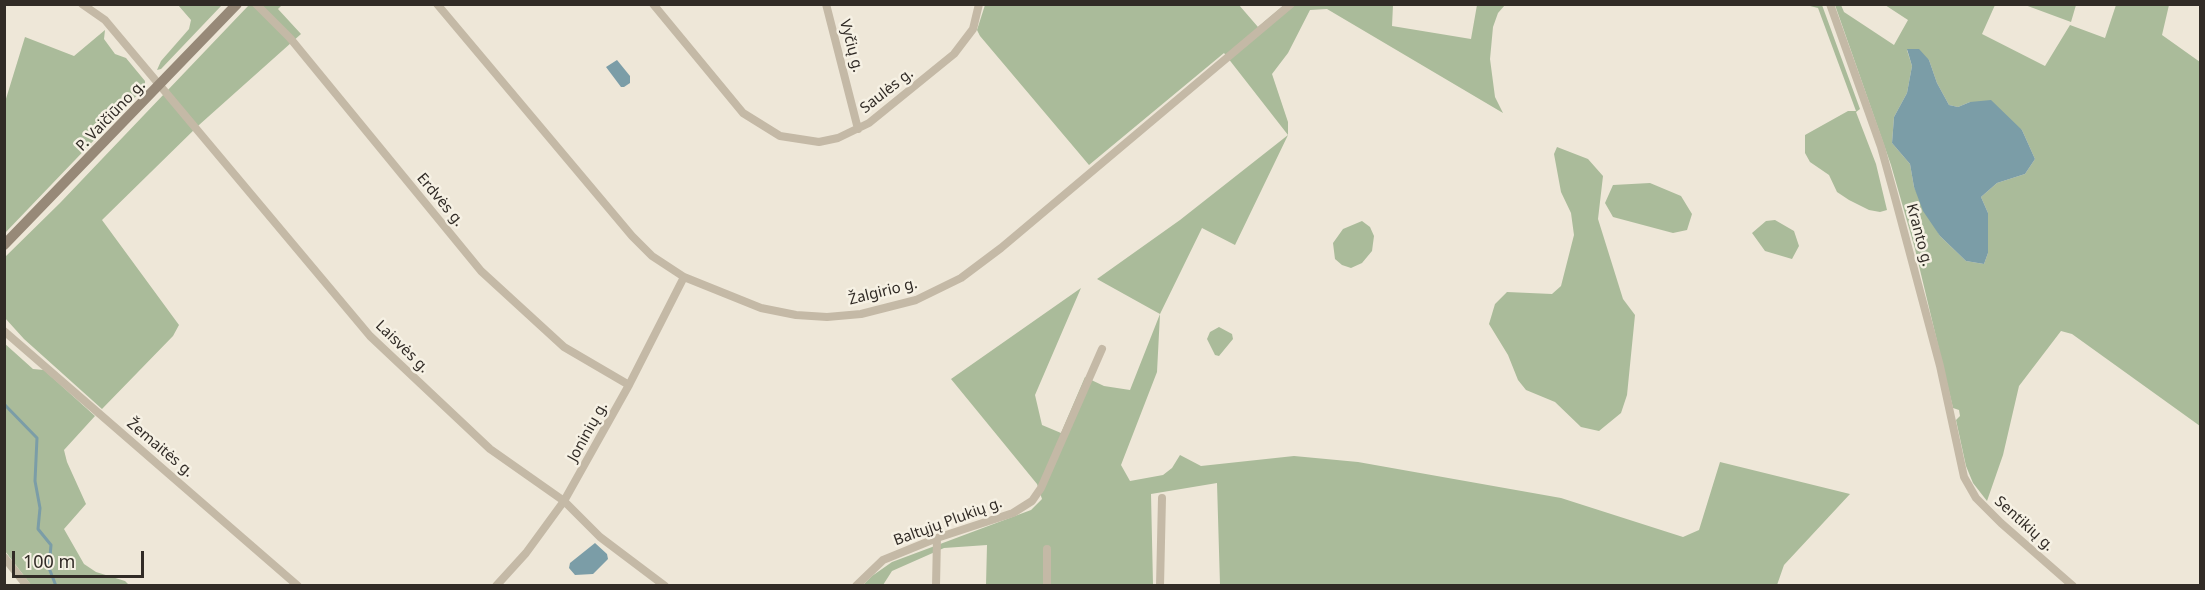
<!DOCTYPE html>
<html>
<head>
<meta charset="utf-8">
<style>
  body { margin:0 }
  #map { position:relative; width:2205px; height:590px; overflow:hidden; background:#eee7d8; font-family:"Noto Sans",sans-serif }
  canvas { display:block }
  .frame { position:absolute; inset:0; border:6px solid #312b26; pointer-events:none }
  .scale { position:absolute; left:12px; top:551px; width:132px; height:27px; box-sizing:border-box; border:3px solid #312b26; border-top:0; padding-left:8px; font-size:18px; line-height:21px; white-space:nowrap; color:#312b26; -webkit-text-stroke:4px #f6f1e4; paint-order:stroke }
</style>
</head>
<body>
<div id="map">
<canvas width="2205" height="590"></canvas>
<div class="frame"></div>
<div class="scale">100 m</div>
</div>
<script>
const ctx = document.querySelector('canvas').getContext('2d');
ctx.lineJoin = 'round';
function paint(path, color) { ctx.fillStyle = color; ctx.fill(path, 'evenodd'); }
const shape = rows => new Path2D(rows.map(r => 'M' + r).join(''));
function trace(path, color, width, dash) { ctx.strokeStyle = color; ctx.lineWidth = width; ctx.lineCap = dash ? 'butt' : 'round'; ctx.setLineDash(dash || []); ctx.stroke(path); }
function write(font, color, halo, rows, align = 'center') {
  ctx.font = font + ' "Noto Sans",sans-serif'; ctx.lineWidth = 5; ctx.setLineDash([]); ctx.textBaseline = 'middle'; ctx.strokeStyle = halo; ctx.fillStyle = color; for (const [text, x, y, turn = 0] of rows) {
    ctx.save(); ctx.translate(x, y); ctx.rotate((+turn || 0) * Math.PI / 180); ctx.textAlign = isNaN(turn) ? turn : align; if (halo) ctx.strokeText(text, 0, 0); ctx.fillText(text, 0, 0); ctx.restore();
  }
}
paint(shape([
  [178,5,222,5,161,69,157,70,161,61,189,29,191,20],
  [249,5,282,5,278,9,301,34,199,125,102,220,179,325,173,336,102,409,24,339,5,318,4,258,60,203],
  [985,5,1239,5,1258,27,1284,5,1393,5,1392,26,1471,39,1477,5,1505,5,1498,13,1493,27,1490,59,1495,97,1503,113,1327,9,1310,10,1288,53,1272,74,1288,122,1288,135,1235,245,1202,228,1160,314,1157,372,1121,465,1130,481,1163,475,1172,468,1180,455,1201,466,1294,456,1358,462,1561,498,1683,537,1699,530,1720,462,1850,494,1784,565,1777,585,1220,585,1217,483,1151,494,1153,585,986,585,987,545,944,548,892,571,883,585,862,586,872,576,892,562,1031,510,1042,499,1037,484,951,379,1081,288,1035,395,1042,425,1061,433,1085,377,1104,386,1130,390,1160,314,1097,279,1180,220,1288,135,1224,53,1089,165,980,36,977,30],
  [1806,5,1822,5,1860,109,1856,112,1876,164,1887,210,1880,212,1869,210,1849,200,1837,192,1829,175,1810,162,1805,153,1805,135,1848,111,1856,111,1818,8],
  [1835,5,1841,5,1844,12,1894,45,1908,20,1885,5,1995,5,1982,34,2045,66,2070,25,2105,38,2116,5,2169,5,2162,35,2200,62,2200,426,2072,334,2061,331,2019,386,2003,455,1987,501,1973,483,1966,466,1956,420,1960,416,1959,410,1953,408,1915,249,1891,165],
  [1907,50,1929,60,1937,83,1949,105,1958,107,1970,102,2022,130,2035,159,2025,174,1997,183,1981,197,1988,213,1988,253,1984,264,1966,261,1940,236,1914,187,1910,164,1892,143,1894,117,1907,93,1912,66],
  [2025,5,2076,5,2071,22],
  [105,30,104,39,115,54,126,58,145,81,145,87,5,233,5,102,25,37,74,56],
  [1557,147,1588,159,1603,176,1598,219,1623,299,1635,315,1627,395,1621,413,1599,431,1581,427,1555,402,1526,390,1518,380,1508,355,1489,324,1495,304,1507,292,1552,294,1561,286,1574,235,1571,213,1561,192,1554,154],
  [1650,183,1681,196,1692,214,1687,230,1673,233,1613,217,1605,203,1613,185],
  [1775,220,1794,231,1799,246,1792,259,1765,251,1752,233,1766,221],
  [1362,221,1370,227,1374,236,1372,251,1362,263,1351,268,1342,265,1335,259,1333,243,1343,229],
  [1219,327,1232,334,1233,339,1219,356,1215,355,1207,339,1210,332],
  [4,343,33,369,44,370,95,416,64,450,67,462,86,504,64,529,84,564,96,572,125,581,129,585,31,585,5,551]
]), '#aabb9a');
paint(shape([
  [1907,49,1919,49,1929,60,1937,83,1949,105,1958,107,1970,102,1991,100,2022,130,2035,159,2025,174,1997,183,1981,197,1988,213,1988,253,1984,264,1966,261,1940,236,1923,211,1914,187,1910,164,1892,143,1894,117,1907,93,1912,66],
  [617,60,630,76,630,83,624,87,621,87,606,67],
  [595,543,607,554,608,559,593,574,575,575,569,568,570,563]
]), '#7b9da7');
trace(shape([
  [4,404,37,438,35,481,40,508,38,529,51,545,49,568,56,586]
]), '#7b9da7', 3);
trace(shape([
  [82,4,105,20,370,336,490,449,564,501,600,537,665,586],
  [256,4,290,38,481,271,564,347,629,385],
  [437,4,632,236,652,256,684,277,761,308,796,315,827,317,861,314,916,300,961,278,1001,248,1291,4],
  [653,4,743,113,780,136,819,142,838,138,869,123,954,54,973,29,979,4],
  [826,4,858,129],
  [1830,4,1881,147,1894,194,1940,366,1964,477,1976,498,2001,523,2073,586],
  [4,331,298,586],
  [1047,549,1047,586],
  [4,557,27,586],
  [496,586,526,553,564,501,629,385,684,277],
  [856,586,883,560,937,538,1013,513,1032,501,1041,488,1102,349],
  [936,586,937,538],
  [1160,586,1162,498]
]), '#c4b9a6', 8);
trace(shape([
  [4,245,237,4]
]), '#978978', 10);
write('15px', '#312b26', '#f6f1e4', [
  ["Vyčių g.",851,46,75],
  ["Saulės g.",887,91,-38],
  ["P. Vaičiūno g.",111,116,-46],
  ["Erdvės g.",440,200,50],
  ["Kranto g.",1919,235,75],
  ["Žalgirio g.",883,292,-14],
  ["Laisvės g.",402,347,44],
  ["Joninių g.",588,432,-61],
  ["Žemaitės g.",160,448,40],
  ["Baltųjų Plukių g.",948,522,-20],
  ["Sentikių g.",2024,524,42]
]);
</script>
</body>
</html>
